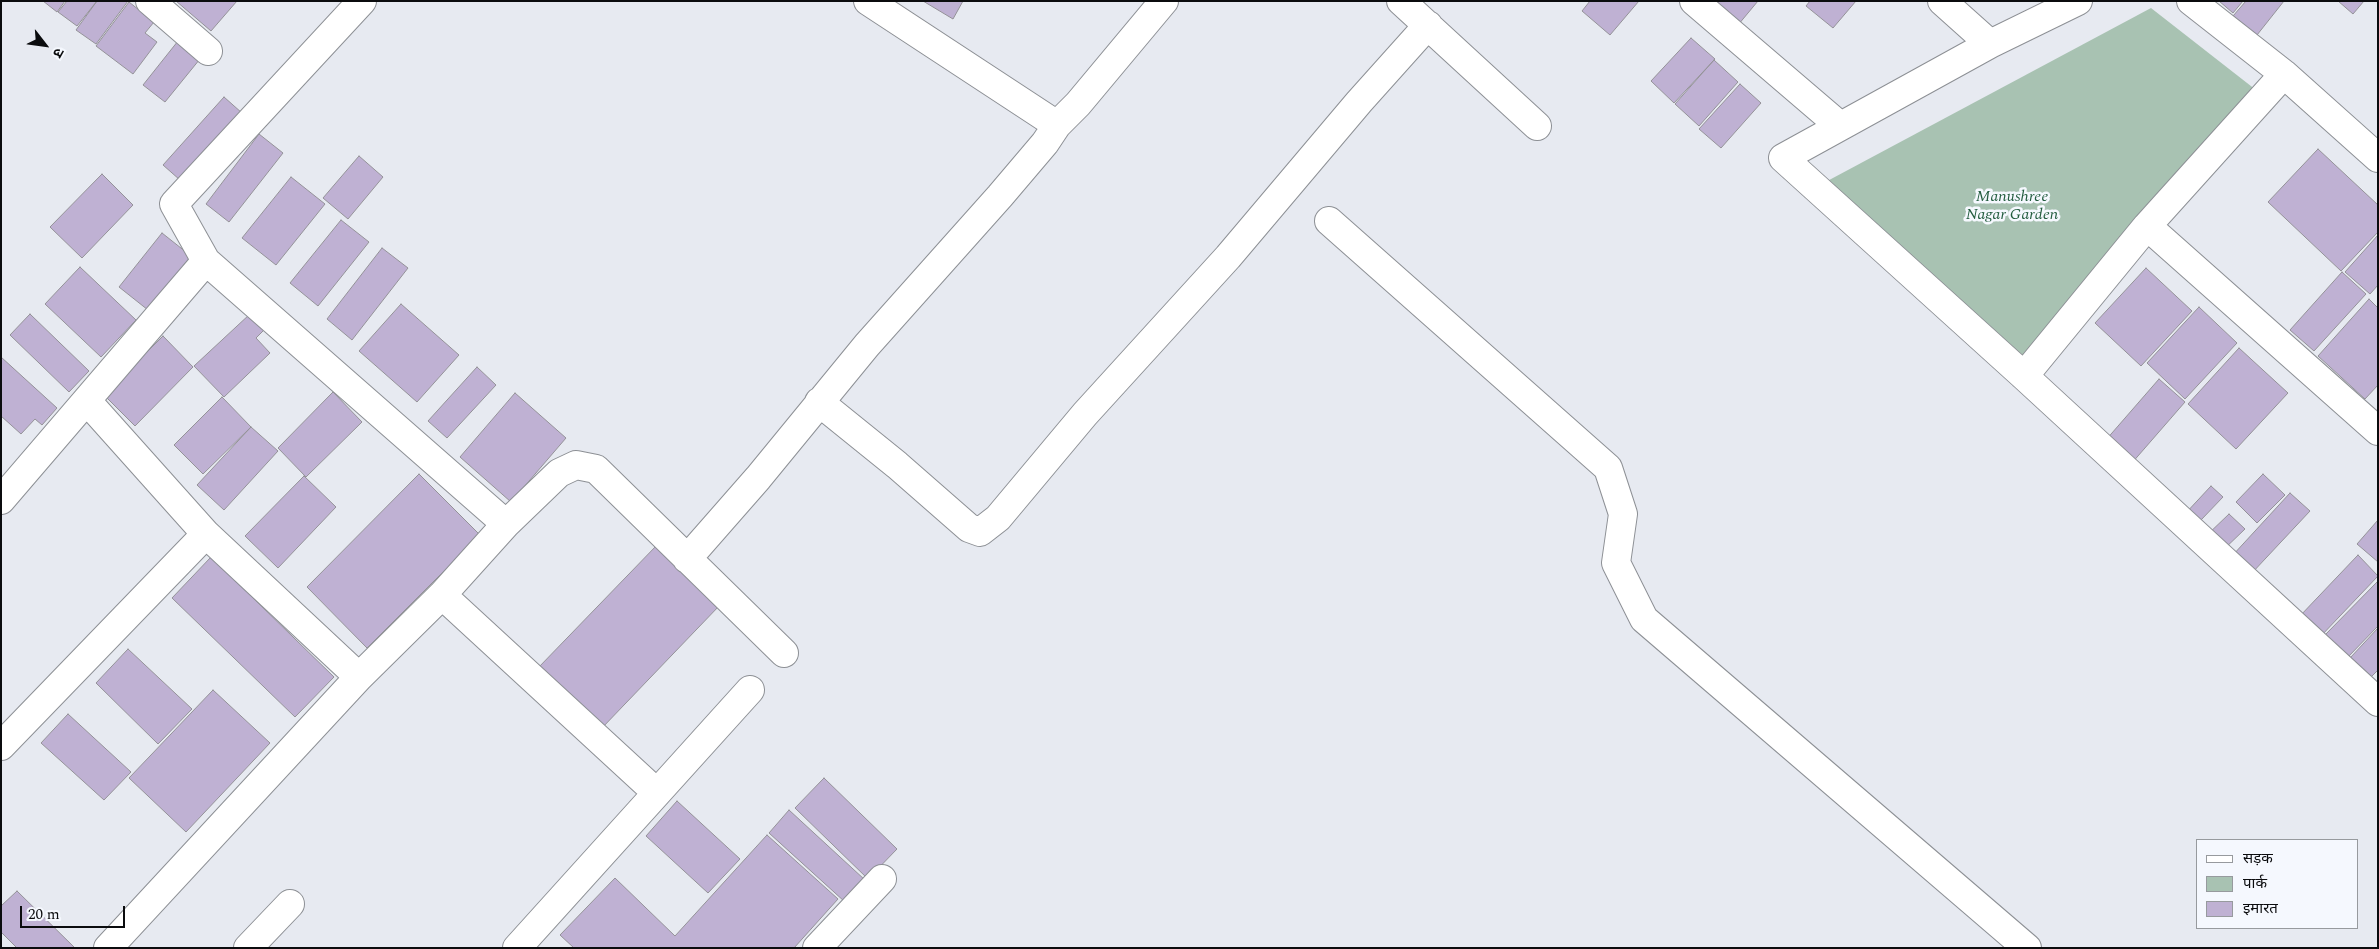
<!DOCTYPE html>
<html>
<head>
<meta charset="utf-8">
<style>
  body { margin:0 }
  #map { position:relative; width:2379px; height:949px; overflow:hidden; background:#e7eaf1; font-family:Spectral,"Noto Sans Devanagari",serif }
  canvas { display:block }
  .frame { position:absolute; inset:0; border:2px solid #0b0c0e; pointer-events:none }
  .legend { position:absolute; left:2196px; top:839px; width:162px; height:90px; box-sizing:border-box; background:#f5f8fe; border:1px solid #979a9e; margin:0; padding:6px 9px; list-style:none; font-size:15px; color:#0b0c0e }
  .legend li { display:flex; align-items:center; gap:10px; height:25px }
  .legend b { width:25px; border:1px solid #979a9e }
  .north { position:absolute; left:20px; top:20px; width:50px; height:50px; -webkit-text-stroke:4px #f5f8fe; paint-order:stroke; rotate:120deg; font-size:14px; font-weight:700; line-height:20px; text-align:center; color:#0b0c0e }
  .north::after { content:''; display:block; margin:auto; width:18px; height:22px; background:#0b0c0e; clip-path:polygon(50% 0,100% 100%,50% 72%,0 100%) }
  .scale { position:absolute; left:20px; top:906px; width:105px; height:22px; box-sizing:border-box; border:2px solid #0b0c0e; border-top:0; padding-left:6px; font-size:15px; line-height:18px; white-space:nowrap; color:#0b0c0e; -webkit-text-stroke:4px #f5f8fe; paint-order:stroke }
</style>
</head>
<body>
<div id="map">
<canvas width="2379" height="949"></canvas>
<div class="frame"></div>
<ul class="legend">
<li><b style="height:6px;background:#fff"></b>सड़क</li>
<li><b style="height:14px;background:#a8c2b2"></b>पार्क</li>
<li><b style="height:14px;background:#bfb1d3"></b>इमारत</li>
</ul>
<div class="north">उ</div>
<div class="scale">20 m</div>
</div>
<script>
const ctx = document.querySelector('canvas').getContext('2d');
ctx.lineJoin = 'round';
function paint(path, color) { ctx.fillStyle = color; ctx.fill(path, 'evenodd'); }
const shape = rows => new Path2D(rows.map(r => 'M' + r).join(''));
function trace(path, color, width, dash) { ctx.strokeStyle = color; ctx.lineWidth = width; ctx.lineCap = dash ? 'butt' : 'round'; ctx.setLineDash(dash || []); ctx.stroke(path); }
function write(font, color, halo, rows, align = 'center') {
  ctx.font = font + ' Spectral,serif'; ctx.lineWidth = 5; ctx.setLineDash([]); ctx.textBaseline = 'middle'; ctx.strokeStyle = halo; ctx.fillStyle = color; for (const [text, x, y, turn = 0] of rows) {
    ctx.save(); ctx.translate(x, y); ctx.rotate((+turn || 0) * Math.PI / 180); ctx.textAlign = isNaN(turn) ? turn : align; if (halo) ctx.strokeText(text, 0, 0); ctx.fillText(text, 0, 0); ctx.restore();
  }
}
paint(shape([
  [2151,8,2256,90,2023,368,1818,186]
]), '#a8c2b2');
const building = shape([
  [43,1,65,1,57,12,43,1],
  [67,1,97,1,77,26,58,12,67,1],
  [97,1,128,1,96,44,76,30,97,1],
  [176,1,237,1,211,31,176,1],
  [923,1,963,1,953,19,923,1],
  [1590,1,1639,1,1610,35,1582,11,1590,1],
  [1719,1,1758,1,1738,25,1715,6,1719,1],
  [1810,1,1856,1,1833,28,1806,6,1810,1],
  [2219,1,2243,1,2233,13,2219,1],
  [2246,1,2284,1,2257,35,2233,16,2246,1],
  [2338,1,2364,1,2353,14,2338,1],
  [129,2,154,22,145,33,157,42,133,74,96,46,129,2],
  [182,36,204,54,165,102,143,85,182,36],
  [1691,38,1715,59,1674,103,1651,81,1691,38],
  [1714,60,1738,82,1699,126,1675,104,1714,60],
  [1740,84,1761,103,1721,148,1699,129,1740,84],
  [224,97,242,113,180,180,163,165,224,97],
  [259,134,283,153,229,222,206,204,259,134],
  [2318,149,2378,205,2378,232,2341,271,2268,202,2318,149],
  [359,156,383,177,348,219,323,198,359,156],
  [102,174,133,205,82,258,50,227,102,174],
  [291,177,325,204,276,265,242,238,291,177],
  [341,220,369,242,318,306,290,283,341,220],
  [162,233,191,256,148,310,119,287,162,233],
  [2378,235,2378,285,2370,294,2345,272,2378,235],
  [382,248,408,268,352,340,327,319,382,248],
  [80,267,136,320,101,357,45,304,80,267],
  [2146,268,2192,311,2141,366,2095,323,2146,268],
  [2342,272,2366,294,2314,351,2290,330,2342,272],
  [2369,299,2378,308,2378,385,2365,399,2318,356,2369,299],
  [401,304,459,355,417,402,359,351,401,304],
  [2199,307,2237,343,2185,399,2147,363,2199,307],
  [30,314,89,371,69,392,10,335,30,314],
  [250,314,265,329,256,338,270,353,224,397,194,366,250,314],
  [163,336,193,367,135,426,104,395,163,336],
  [2239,348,2288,393,2236,449,2188,404,2239,348],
  [1,357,57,408,42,425,35,419,21,434,1,416,1,357],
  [477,367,496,385,447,438,428,421,477,367],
  [2159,379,2185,402,2131,464,2105,441,2159,379],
  [333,392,362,422,306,477,278,448,333,392],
  [515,393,566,438,511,502,460,457,515,393],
  [222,397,251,427,203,474,174,445,222,397],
  [251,427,278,451,224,510,197,485,251,427],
  [419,474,480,535,367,648,307,587,419,474],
  [2263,474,2285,495,2257,523,2236,502,2263,474],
  [304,476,336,507,278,568,245,536,304,476],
  [2211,486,2223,497,2201,520,2205,524,2184,515,2211,486],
  [2290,493,2310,511,2251,574,2232,556,2290,493],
  [2229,514,2245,529,2220,553,2205,537,2229,514],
  [2378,520,2378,562,2357,544,2378,520],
  [658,544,720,605,601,729,538,668,658,544],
  [2358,555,2378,576,2320,637,2299,617,2358,555],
  [211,557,334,677,295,717,172,598,211,557],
  [2378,581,2378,626,2348,657,2325,635,2378,581],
  [2378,628,2378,670,2371,677,2350,658,2378,628],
  [128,649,192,709,158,744,96,683,128,649],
  [213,690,270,743,186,832,129,778,213,690],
  [68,714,131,772,104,800,41,743,68,714],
  [824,778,897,849,868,879,795,808,824,778],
  [677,801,740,859,708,893,646,836,677,801],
  [789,810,865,880,845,902,769,833,789,810],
  [767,835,838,899,794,948,574,948,560,935,615,878,675,936,767,835],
  [17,891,75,948,17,948,1,932,1,906,17,891]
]);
paint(building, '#bfb1d3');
trace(building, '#949298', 1);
const minor = shape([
  [150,1,208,51],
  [868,1,1057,125,1078,104,1164,1],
  [1401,1,1537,126],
  [1694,1,1840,126],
  [1942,1,1990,44],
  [2078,1,1990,44,1783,158,2024,376,2378,702],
  [2191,1,2284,74,2378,158],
  [1329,221,1608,468,1623,514,1616,563,1644,619,2027,948],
  [2147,226,2378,431],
  [2024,376,2147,226,2284,74],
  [819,402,897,465,969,528,980,532,998,518,1085,414,1228,257,1359,102,1428,25],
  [1,500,206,261,174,204,362,1],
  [506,524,559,473,576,465,596,469,784,653],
  [206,534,359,677],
  [687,559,758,478,867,345,1000,196,1045,143,1057,125],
  [442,595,657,793],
  [1,746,206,534,87,401],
  [108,948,359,677,442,595,506,524,206,261],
  [248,948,290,904],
  [517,948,750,690],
  [817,948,882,879]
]);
trace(minor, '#8d9095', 30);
trace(minor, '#fff', 28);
write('italic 16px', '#225c3e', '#f5f8fe', [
  ["Manushree",2012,198],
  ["Nagar Garden",2012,216]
]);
</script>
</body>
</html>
